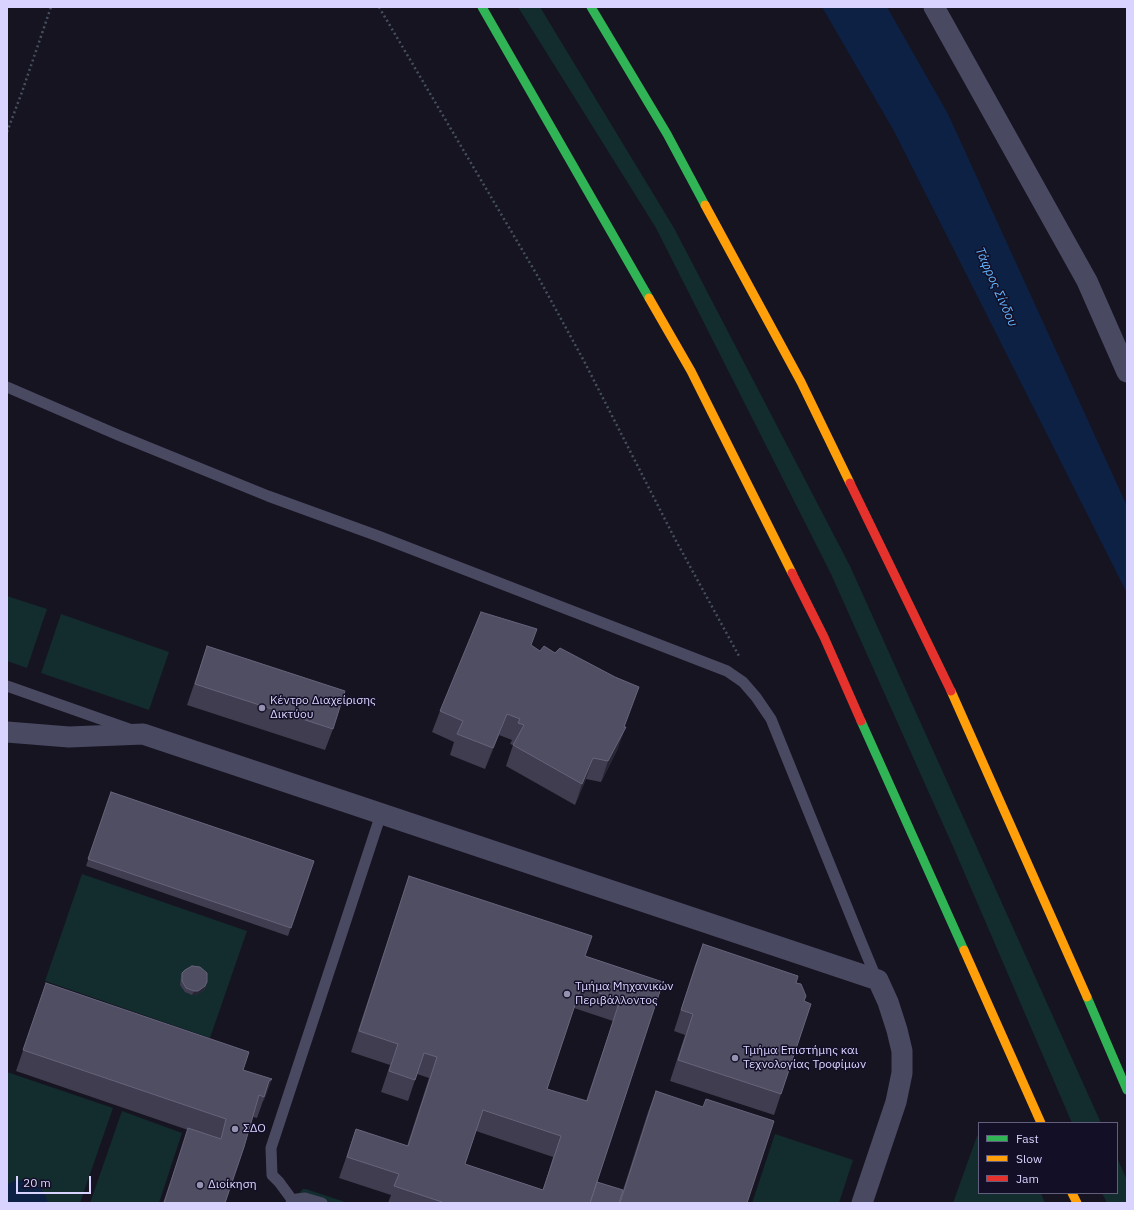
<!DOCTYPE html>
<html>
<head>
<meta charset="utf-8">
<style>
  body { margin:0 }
  #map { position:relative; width:1134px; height:1210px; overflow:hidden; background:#161421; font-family:"IBM Plex Sans",sans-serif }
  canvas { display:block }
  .frame { position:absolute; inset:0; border:8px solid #d9d4ff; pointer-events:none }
  .legend { position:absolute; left:978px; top:1122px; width:140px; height:72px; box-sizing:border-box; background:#130f26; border:1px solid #625e7d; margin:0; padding:5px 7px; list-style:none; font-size:12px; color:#d9d4ff }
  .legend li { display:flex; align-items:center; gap:8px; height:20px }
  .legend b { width:20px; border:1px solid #625e7d }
  .scale { position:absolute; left:16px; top:1176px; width:75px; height:18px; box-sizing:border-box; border:2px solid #d9d4ff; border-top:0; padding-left:5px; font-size:12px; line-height:14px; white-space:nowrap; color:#d9d4ff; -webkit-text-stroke:3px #130f26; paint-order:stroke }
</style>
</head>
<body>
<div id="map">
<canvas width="1134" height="1210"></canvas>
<div class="frame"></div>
<ul class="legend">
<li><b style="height:5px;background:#30b455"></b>Fast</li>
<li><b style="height:5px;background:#ff9f0a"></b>Slow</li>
<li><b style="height:5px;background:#e5322d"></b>Jam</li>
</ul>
<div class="scale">20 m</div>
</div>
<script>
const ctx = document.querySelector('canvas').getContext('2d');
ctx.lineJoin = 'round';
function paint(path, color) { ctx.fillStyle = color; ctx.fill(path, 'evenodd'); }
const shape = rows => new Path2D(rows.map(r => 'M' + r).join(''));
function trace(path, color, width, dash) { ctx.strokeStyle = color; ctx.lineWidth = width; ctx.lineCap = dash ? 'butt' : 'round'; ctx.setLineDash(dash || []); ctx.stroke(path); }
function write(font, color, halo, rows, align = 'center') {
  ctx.font = font + ' "IBM Plex Sans",sans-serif'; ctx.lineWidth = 3; ctx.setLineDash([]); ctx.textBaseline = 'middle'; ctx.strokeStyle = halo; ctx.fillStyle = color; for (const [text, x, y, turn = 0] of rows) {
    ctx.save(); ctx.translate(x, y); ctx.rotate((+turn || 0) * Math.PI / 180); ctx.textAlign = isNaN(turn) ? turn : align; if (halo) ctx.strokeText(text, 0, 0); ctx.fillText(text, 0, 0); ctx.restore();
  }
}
paint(shape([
  [518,7,540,7,674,228,850,566,1101,1123,1072,1123,955,851,831,574,656,228],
  [7,596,47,609,27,668,7,661],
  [61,614,169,652,149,710,41,673],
  [82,874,247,931,210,1038,45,981],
  [7,1072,113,1108,80,1203,7,1203],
  [122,1111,182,1133,159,1203,90,1203],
  [775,1134,853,1160,839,1203,752,1203],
  [979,1135,979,1193,1041,1193,1045,1203,953,1203,977,1136],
  [1117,1158,1127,1180,1127,1203,1107,1203,1102,1193,1117,1193],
  [303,1189,306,1189,348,1203,296,1203,300,1192]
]), '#132c2d');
paint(shape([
  [822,7,887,7,948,114,1127,506,1127,593,894,131],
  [23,1180,32,1182,39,1187,44,1193,48,1203,7,1203,7,1185,14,1181]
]), '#0d2144');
trace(shape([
  [379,7,537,275,584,361,675,539,739,656],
  [7,132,22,92,51,7]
]), '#44505f', 2.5, [2, 3]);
trace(shape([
  [7,387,118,435,268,496,378,536,727,671,743,682,756,697,771,719,860,939,877,980],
  [7,686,129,729],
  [293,1201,279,1182,272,1175,271,1148,381,814],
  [291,1203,297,1199,305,1198,322,1203]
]), '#4a4962', 11);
trace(shape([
  [934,7,1087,281,1127,372],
  [7,732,69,737,143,734,878,980,888,1002,897,1030,902,1051,902,1073,896,1102,862,1203]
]), '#4a4962', 21);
trace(shape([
  [482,7,649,298],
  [591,7,667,134,705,205],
  [861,721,964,950],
  [1087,997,1127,1090]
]), '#30b455', 9);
trace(shape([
  [705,205,801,382,850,483],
  [649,298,691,371,792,573],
  [951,691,1087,997],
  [964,950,1041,1123],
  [1072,1193,1077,1203]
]), '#ff9f0a', 9);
trace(shape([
  [850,483,951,691],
  [792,573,824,637,861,721]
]), '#e5322d', 9);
paint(shape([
  [531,645,624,727,618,748,601,782,586,779,575,805,506,766,513,745,510,744,512,740,499,735,485,769,450,755,454,742,432,732,440,711],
  [207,646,333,729,325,750,187,705],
  [111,792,314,861,288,936,86,866],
  [409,876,585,956,663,982,597,1182,623,1190,648,1112,656,1091,747,1203,388,1203,391,1195,339,1178,356,1129,407,1146,429,1078,417,1074,408,1101,381,1092,390,1065,351,1052,402,897],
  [574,1008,613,1021,586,1101,547,1089],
  [476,1131,553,1157,543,1190,465,1164],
  [703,944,796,983,804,1001,781,1094,774,1115,670,1081,685,1035,674,1031,695,965],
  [182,973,206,986,204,990,196,995,192,995,185,992,180,985,181,977],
  [46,983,243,1070,272,1079,264,1100,263,1101,257,1118,253,1117,225,1203,163,1203,188,1130,16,1071]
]), '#403d50');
paint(shape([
  [639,687,619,740,626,727,618,748,601,782,608,761],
  [507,714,499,735,485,769,493,748],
  [593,758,586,779,575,805,582,784],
  [207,982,204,990,196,995,192,995,194,991],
  [272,1079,264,1100,263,1101,269,1081]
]), '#282635');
const building = shape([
  [481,612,537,629,531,645,540,651,544,646,555,653,560,648,615,677,639,687,624,727,626,727,608,761,593,758,582,784,513,745,524,725,518,723,520,719,507,714,493,748,457,734,463,721,440,711,481,612],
  [207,646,345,691,333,729,195,684,207,646],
  [111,792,314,861,291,928,88,859,111,792],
  [409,876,592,936,585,956,663,982,590,1203,445,1203,394,1186,399,1174,347,1157,356,1129,408,1146,437,1057,424,1053,415,1080,389,1071,398,1044,359,1031,409,876],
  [581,987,620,1000,587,1101,547,1089,581,987],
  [483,1110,561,1136,543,1190,465,1164,483,1110],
  [703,944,798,976,796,983,801,984,806,996,804,1001,811,1004,781,1094,678,1060,693,1014,681,1010,703,944],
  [192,966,200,967,207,973,207,982,205,986,198,991,194,991,186,988,182,981,182,973,185,970,192,966],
  [46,983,249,1052,243,1070,272,1079,269,1081,264,1097,259,1095,244,1147,225,1203,164,1203,188,1128,221,1139,226,1119,23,1050,46,983],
  [656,1091,703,1107,706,1099,774,1121,747,1203,620,1203,656,1091],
  [597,1182,623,1190,619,1203,590,1203,597,1182]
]);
paint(building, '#504e63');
trace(building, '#66637b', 1);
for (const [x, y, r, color] of [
  [262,708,4,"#9591b1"],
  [567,994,4,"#9591b1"],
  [735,1058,4,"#9591b1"],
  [235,1129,4,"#9591b1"],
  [200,1185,4,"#9591b1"]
]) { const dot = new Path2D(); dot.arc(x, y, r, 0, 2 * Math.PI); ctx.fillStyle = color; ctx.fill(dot); trace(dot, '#130f26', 1.5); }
write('12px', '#d9d4ff', '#130f26', [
  ["Κέντρο Διαχείρισης",270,701],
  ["Δικτύου",270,715],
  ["Τμήμα Μηχανικών",575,987],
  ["Περιβάλλοντος",575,1001],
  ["Τμήμα Επιστήμης και",743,1051],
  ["Τεχνολογίας Τροφίμων",743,1065],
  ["ΣΔΟ",243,1129],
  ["Διοίκηση",208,1185]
], 'left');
write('italic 13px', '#62b6ff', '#130f26', [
  ["Τάφρος Σίνδου",996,287,66]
]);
</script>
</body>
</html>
